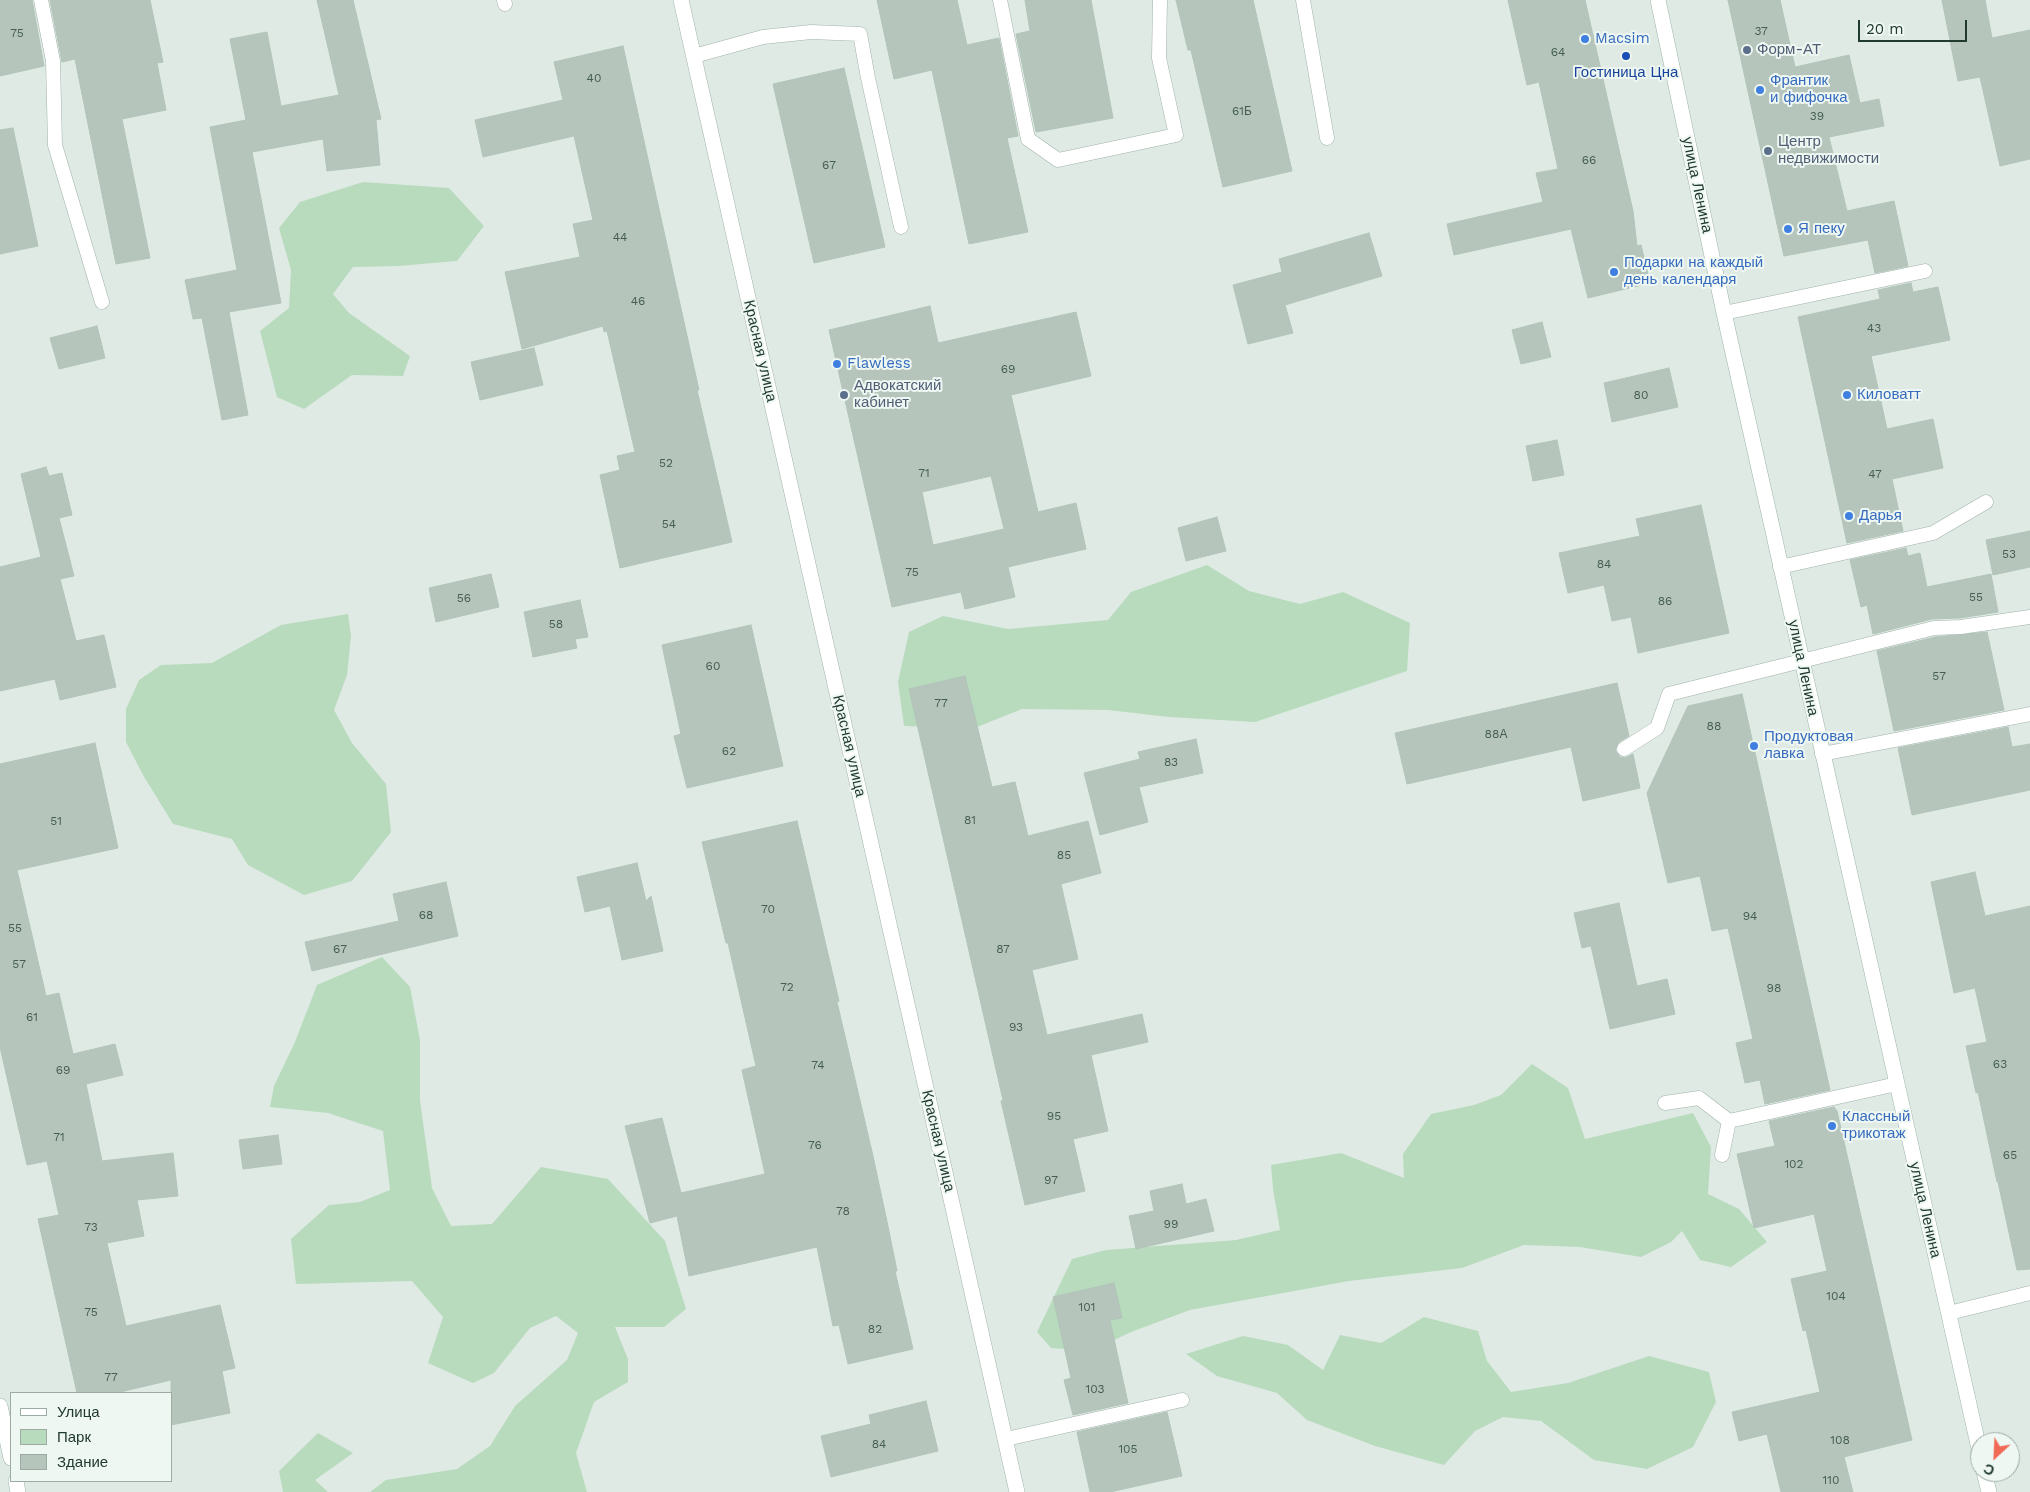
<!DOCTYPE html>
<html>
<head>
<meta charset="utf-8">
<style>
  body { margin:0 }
  #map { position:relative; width:2030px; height:1492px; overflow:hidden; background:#dfeae4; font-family:"Work Sans",sans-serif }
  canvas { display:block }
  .legend { position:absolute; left:10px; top:1392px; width:162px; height:90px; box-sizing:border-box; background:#eff7f2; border:1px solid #9caba4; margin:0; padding:6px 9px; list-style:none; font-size:15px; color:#203a30 }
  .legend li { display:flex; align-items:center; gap:10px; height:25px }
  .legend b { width:25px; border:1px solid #9caba4 }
  .north { position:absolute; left:1970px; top:1432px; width:50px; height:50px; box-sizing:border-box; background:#eff7f2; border:1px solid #9caba4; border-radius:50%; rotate:205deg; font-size:14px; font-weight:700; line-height:20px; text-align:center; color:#203a30 }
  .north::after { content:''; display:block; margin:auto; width:18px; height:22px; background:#f06a57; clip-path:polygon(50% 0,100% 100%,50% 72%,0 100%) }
  .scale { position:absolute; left:1858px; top:20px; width:109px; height:22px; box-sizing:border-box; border:2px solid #203a30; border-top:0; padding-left:6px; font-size:15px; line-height:18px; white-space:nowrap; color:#203a30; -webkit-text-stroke:4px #eff7f2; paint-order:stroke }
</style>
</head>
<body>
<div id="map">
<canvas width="2030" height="1492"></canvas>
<ul class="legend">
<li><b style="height:6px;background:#fff"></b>Улица</li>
<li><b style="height:14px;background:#b8dbbd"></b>Парк</li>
<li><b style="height:14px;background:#b5c5bc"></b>Здание</li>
</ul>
<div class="north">С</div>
<div class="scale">20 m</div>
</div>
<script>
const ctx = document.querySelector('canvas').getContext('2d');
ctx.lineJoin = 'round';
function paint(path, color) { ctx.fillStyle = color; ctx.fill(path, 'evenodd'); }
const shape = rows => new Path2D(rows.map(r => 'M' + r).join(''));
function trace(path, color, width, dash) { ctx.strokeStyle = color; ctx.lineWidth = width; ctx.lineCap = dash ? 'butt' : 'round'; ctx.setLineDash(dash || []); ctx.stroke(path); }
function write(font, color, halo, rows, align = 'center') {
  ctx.font = font + ' "Work Sans",sans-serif'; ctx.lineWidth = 4; ctx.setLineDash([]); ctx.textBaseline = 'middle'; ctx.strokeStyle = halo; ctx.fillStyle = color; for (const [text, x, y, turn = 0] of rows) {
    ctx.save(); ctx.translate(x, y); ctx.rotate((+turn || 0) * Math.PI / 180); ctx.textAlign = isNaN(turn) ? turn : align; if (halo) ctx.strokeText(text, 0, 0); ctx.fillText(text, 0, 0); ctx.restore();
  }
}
paint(shape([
  [363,182,449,188,484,226,457,261,398,266,353,267,333,294,349,313,410,356,403,376,352,375,304,409,277,397,260,331,289,308,291,270,279,228,300,202],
  [1207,565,1249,591,1300,604,1343,592,1410,623,1407,671,1255,722,1169,717,1108,710,1022,709,972,729,904,726,898,682,909,632,943,616,1008,629,1108,620,1131,592],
  [348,614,351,636,347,675,334,710,352,743,386,784,391,832,352,881,304,895,248,865,232,839,173,824,143,775,126,742,126,709,139,680,161,665,212,663,281,625],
  [382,957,410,987,420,1040,420,1100,432,1188,451,1226,492,1224,541,1167,608,1179,665,1241,686,1309,664,1327,615,1327,628,1359,628,1382,594,1402,576,1453,587,1492,370,1492,386,1480,457,1469,490,1446,515,1406,567,1360,578,1333,556,1316,530,1328,494,1373,473,1383,428,1363,443,1317,412,1281,296,1284,291,1239,329,1205,360,1202,390,1190,383,1131,328,1113,270,1107,274,1086,295,1042,317,985],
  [1532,1064,1568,1088,1585,1139,1693,1113,1711,1147,1708,1194,1739,1209,1767,1242,1731,1267,1700,1260,1682,1231,1671,1242,1641,1257,1580,1247,1524,1245,1462,1268,1349,1281,1190,1310,1131,1332,1091,1351,1051,1348,1037,1332,1072,1259,1106,1250,1236,1240,1280,1230,1273,1189,1271,1165,1341,1153,1404,1178,1403,1154,1431,1114,1474,1105,1501,1095],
  [1424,1317,1478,1331,1487,1361,1511,1392,1568,1383,1649,1356,1709,1372,1716,1402,1693,1447,1647,1469,1594,1460,1541,1421,1503,1417,1475,1431,1444,1465,1375,1446,1307,1420,1277,1393,1217,1376,1186,1354,1243,1336,1288,1345,1323,1370,1340,1335,1381,1343],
  [318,1433,353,1453,315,1480,328,1492,283,1492,279,1471]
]), '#b8dbbd');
const building = shape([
  [0,0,32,0,44,66,0,76,0,0],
  [50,0,150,0,163,62,157,63,166,110,122,119,150,258,116,264,75,59,62,62,50,0],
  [317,0,353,0,381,119,376,120,380,165,327,171,323,139,252,152,281,303,229,312,248,415,222,420,202,318,193,319,185,280,237,270,210,127,246,120,230,39,267,32,281,106,339,95,317,0],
  [877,0,957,0,967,45,999,38,1018,136,1007,138,1028,232,969,244,932,70,894,79,877,0],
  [1025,0,1091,0,1113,118,1036,132,1016,34,1030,31,1025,0],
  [1176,0,1253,0,1292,171,1223,187,1191,50,1188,50,1176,0],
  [1508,0,1585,0,1633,211,1637,246,1641,245,1650,283,1588,298,1571,229,1454,255,1447,224,1543,202,1536,173,1558,169,1539,82,1527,85,1508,0],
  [1728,0,1780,0,1795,67,1849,55,1860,103,1879,99,1884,126,1829,137,1847,211,1894,201,1908,266,1875,273,1868,240,1784,256,1728,0],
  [1942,0,1985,0,1992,38,2030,30,2030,159,2000,166,1980,77,1958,81,1942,0],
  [623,46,699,390,697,390,732,542,620,568,600,475,620,470,617,456,635,452,607,331,604,332,603,326,522,349,505,272,580,257,573,224,593,220,574,136,483,157,475,120,563,100,554,62,623,46],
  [844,68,885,247,814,263,773,84,844,68],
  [13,128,38,246,0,254,0,130,13,128],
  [1369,233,1382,276,1285,305,1293,333,1248,344,1233,285,1282,272,1279,259,1369,233],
  [1911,283,1913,292,1938,287,1950,340,1871,356,1887,429,1933,419,1943,468,1892,479,1903,531,1847,543,1798,317,1880,299,1878,290,1911,283],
  [930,306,938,343,1076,312,1091,376,1011,395,1038,512,1076,503,1086,549,1008,567,1015,597,965,609,961,592,892,607,829,330,930,306],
  [991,476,1004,529,933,545,922,492,991,476],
  [1542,322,1551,357,1521,364,1512,330,1542,322],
  [97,326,105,358,59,369,50,338,97,326],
  [534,348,543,385,480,400,471,362,534,348],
  [1669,368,1678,407,1612,422,1604,383,1669,368],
  [1557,440,1564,475,1533,481,1526,446,1557,440],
  [46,467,49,476,62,473,72,515,59,518,74,576,60,579,76,641,104,635,116,687,60,700,55,679,0,691,0,567,41,557,21,474,46,467],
  [1701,505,1729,633,1638,653,1631,617,1612,621,1604,585,1568,593,1559,553,1640,536,1636,519,1701,505],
  [1217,517,1226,551,1186,561,1178,528,1217,517],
  [2030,531,2030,567,1993,575,1986,540,2030,531],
  [1906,548,1908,556,1920,553,1927,587,1991,574,1998,612,1960,618,1932,619,1873,634,1867,605,1861,607,1850,560,1906,548],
  [491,574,499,607,436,622,429,588,491,574],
  [580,600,588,637,575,639,577,648,533,657,524,612,580,600],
  [751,625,783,766,687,788,674,736,681,734,662,645,751,625],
  [1987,632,2004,710,1894,731,1877,651,1935,637,1987,632],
  [965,676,992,787,1015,782,1028,836,1088,821,1101,873,1061,884,1078,959,1032,970,1047,1035,1142,1014,1148,1042,1091,1055,1108,1131,1073,1139,1085,1191,1025,1205,1001,1101,1003,1100,909,689,965,676],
  [1617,683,1629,736,1619,742,1615,750,1620,757,1625,758,1633,754,1640,788,1583,801,1571,747,1407,784,1395,733,1617,683],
  [1742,694,1830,1090,1765,1104,1760,1080,1745,1083,1736,1043,1753,1039,1728,928,1712,931,1700,876,1668,883,1647,793,1688,706,1742,694],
  [2008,727,2012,747,2030,744,2030,790,1912,815,1898,748,2008,727],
  [1196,739,1203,773,1139,787,1148,822,1100,835,1084,773,1140,759,1138,752,1196,739],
  [95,743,118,848,17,870,46,996,59,993,73,1054,115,1044,123,1075,86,1084,102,1161,173,1153,178,1196,137,1200,144,1236,107,1243,126,1326,220,1305,235,1368,222,1371,230,1413,171,1425,171,1380,116,1393,77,1393,38,1219,59,1215,47,1161,27,1165,0,1047,0,764,95,743],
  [797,821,839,1001,837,1002,873,1156,889,1231,897,1271,895,1271,913,1349,848,1364,839,1325,833,1326,817,1247,689,1276,677,1216,650,1223,625,1126,662,1118,681,1193,765,1174,742,1070,756,1066,728,943,726,943,702,842,797,821],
  [637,863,646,901,651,896,663,951,622,960,610,906,585,912,577,877,637,863],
  [1975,872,1985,916,2030,906,2030,1269,2017,1270,1998,1182,1997,1182,1978,1092,1976,1093,1966,1046,1987,1042,1975,988,1954,993,1931,882,1975,872],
  [446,882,458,936,312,971,305,942,399,921,393,894,446,882],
  [1619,903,1637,986,1667,979,1675,1014,1610,1029,1591,946,1582,948,1574,913,1619,903],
  [1834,1107,1837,1111,1912,1440,1844,1457,1853,1492,1781,1492,1767,1434,1739,1441,1732,1412,1820,1392,1806,1330,1803,1331,1791,1279,1827,1271,1814,1214,1754,1228,1737,1154,1775,1146,1769,1121,1834,1107],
  [278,1135,282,1164,243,1169,239,1140,278,1135],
  [1182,1184,1186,1204,1206,1199,1214,1231,1136,1249,1129,1216,1154,1211,1150,1191,1182,1184],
  [1114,1283,1122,1318,1110,1320,1128,1403,1073,1415,1064,1380,1071,1378,1053,1297,1114,1283],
  [926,1401,938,1451,831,1477,821,1436,871,1424,869,1415,926,1401],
  [1167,1412,1182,1476,1110,1492,1090,1492,1077,1432,1167,1412]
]);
paint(building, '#b5c5bc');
trace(building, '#b2c4ba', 1);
const lane = shape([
  [41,0,53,61,55,145,102,302],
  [504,0,505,4],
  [1000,0,1028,139,1058,160,1176,135,1159,58,1160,0],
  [1303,0,1327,138],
  [694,56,763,37,811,32,860,34,868,78,901,227],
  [1724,313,1925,271],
  [1780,567,1933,533,1986,502],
  [1624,749,1657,728,1669,694,1934,628,1961,627,2030,617],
  [1822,754,2030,714],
  [1665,1103,1699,1098,1729,1121,1897,1084],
  [1722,1155,1729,1121],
  [1949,1313,2030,1293],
  [1006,1439,1182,1400]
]);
const street = shape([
  [681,0,1017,1492]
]);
const secondary = shape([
  [1658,0,1724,313,1980,1453],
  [0,1406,11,1458],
  [1984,1472,1989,1492],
  [16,1481,18,1492]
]);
trace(lane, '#a2b2aa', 15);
trace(street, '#a2b2aa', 16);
trace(secondary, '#9eb6aa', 16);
trace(lane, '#fff', 14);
trace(street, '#fff', 15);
trace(secondary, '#fff', 15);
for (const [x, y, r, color] of [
  [1585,39,5,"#3f7fe0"],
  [1747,50,5,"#5c6f8a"],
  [1626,56,5,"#1a4fb4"],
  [1760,90,5,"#3f7fe0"],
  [1768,151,5,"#5c6f8a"],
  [1788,229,5,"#3f7fe0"],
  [1614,272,5,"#3f7fe0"],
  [837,364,5,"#3f7fe0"],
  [844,395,5,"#5c6f8a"],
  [1847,395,5,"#3f7fe0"],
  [1849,516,5,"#3f7fe0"],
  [1754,746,5,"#3f7fe0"],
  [1832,1126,5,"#3f7fe0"]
]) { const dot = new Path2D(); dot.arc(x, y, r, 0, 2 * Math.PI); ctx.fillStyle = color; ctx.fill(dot); trace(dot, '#eff7f2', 2); }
write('12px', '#455d53', null, [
  ["37",1761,31],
  ["75",17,33],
  ["64",1558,52],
  ["40",594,78],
  ["61Б",1242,111],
  ["39",1817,116],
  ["66",1589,160],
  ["67",829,165],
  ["44",620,237],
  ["46",638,301],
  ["43",1874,328],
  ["69",1008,369],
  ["80",1641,395],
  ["52",666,463],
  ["71",924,473],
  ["47",1875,474],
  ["54",669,524],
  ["53",2009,554],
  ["84",1604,564],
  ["75",912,572],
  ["55",1976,597],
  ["56",464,598],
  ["86",1665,601],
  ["58",556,624],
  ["60",713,666],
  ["57",1939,676],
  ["77",941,703],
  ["88",1714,726],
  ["88А",1496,734],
  ["62",729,751],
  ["83",1171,762],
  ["81",970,820],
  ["51",56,821],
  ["85",1064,855],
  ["70",768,909],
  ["68",426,915],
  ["94",1750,916],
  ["55",15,928],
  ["67",340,949],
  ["87",1003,949],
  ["57",19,964],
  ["72",787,987],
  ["98",1774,988],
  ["61",32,1017],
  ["93",1016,1027],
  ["63",2000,1064],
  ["74",818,1065],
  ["69",63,1070],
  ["95",1054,1116],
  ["71",59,1137],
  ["76",815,1145],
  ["65",2010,1155],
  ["102",1794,1164],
  ["97",1051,1180],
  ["78",843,1211],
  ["99",1171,1224],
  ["73",91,1227],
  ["104",1836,1296],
  ["101",1087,1307],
  ["75",91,1312],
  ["82",875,1329],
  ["77",111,1377],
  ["103",1095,1389],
  ["108",1840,1440],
  ["84",879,1444],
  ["105",1128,1449],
  ["110",1831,1480]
]);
write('15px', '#366cbe', '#eff7f2', [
  ["Maсsim",1595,39],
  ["Франтик",1770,81],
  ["и фифочка",1770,98],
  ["Я пеку",1798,229],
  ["Подарки на каждый",1624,263],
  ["день календаря",1624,280],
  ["Flawless",847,364],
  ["Киловатт",1857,395],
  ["Дарья",1859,516],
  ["Продуктовая",1764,737],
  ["лавка",1764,754],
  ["Классный",1842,1117],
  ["трикотаж",1842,1134]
], 'left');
write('15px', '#4e5e75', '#eff7f2', [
  ["Форм-АТ",1757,50],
  ["Центр",1778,142],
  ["недвижимости",1778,159],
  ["Адвокатский",854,386],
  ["кабинет",854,403]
], 'left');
write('15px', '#164399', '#eff7f2', [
  ["Гостиница Цна",1626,73]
]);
write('15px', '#203a30', '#eff7f2', [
  ["улица Ленина",1697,185,78],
  ["Красная улица",760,351,77],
  ["улица Ленина",1803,668,78],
  ["Красная улица",849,746,77],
  ["Красная улица",938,1141,77],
  ["улица Ленина",1925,1210,77]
]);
</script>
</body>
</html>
